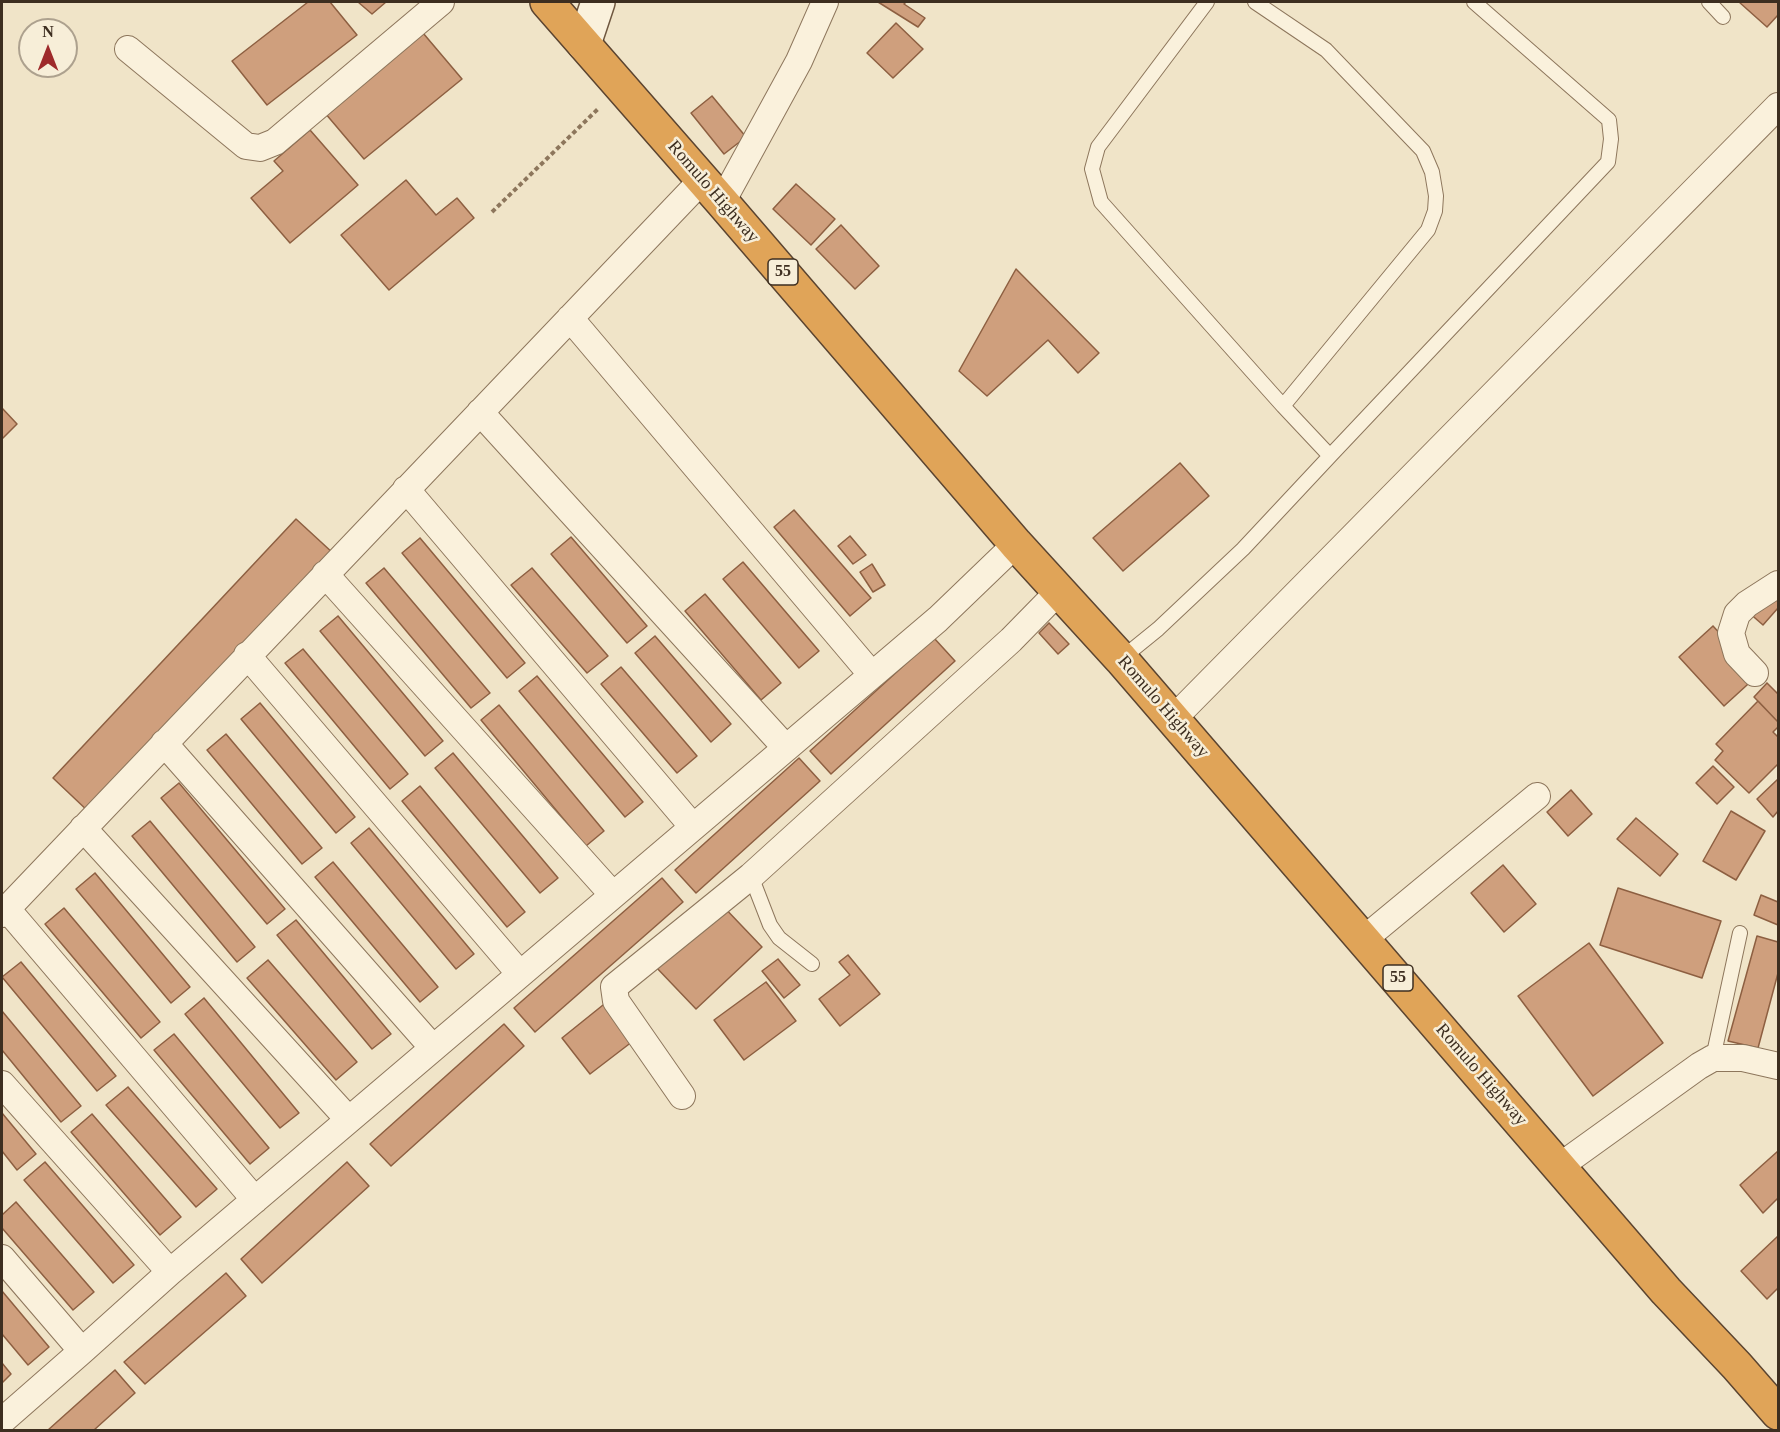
<!DOCTYPE html>
<html>
<head>
<meta charset="utf-8">
<style>
  body { margin:0 }
  #map { position:relative; width:1780px; height:1432px; overflow:hidden; background:#f0e4c8; font-family:"Times New Roman",serif }
  canvas { display:block }
  .frame { position:absolute; inset:0; border:3px solid #3d2e20; pointer-events:none }
  .north { position:absolute; left:18px; top:18px; width:60px; height:60px; box-sizing:border-box; background:#f7eed8; border:2px solid #ada18e; border-radius:50%; rotate:0deg; font-size:16px; font-weight:700; line-height:24px; text-align:center; color:#3d2e20 }
  .north::after { content:''; display:block; margin:auto; width:21px; height:27px; background:#9e2a2b; clip-path:polygon(50% 0,100% 100%,50% 72%,0 100%) }
</style>
</head>
<body>
<div id="map">
<canvas width="1780" height="1432"></canvas>
<div class="frame"></div>
<div class="north">N</div>
</div>
<script>
const ctx = document.querySelector('canvas').getContext('2d');
ctx.lineJoin = 'round';
function paint(path, color) { ctx.fillStyle = color; ctx.fill(path, 'evenodd'); }
const shape = rows => new Path2D(rows.map(r => 'M' + r).join(''));
function trace(path, color, width, dash) { ctx.strokeStyle = color; ctx.lineWidth = width; ctx.lineCap = dash ? 'butt' : 'round'; ctx.setLineDash(dash || []); ctx.stroke(path); }
function write(font, color, halo, rows, align = 'center') {
  ctx.font = font + ' "Times New Roman",serif'; ctx.lineWidth = 5; ctx.setLineDash([]); ctx.textBaseline = 'middle'; ctx.strokeStyle = halo; ctx.fillStyle = color; for (const [text, x, y, turn = 0] of rows) {
    ctx.save(); ctx.translate(x, y); ctx.rotate((+turn || 0) * Math.PI / 180); ctx.textAlign = isNaN(turn) ? turn : align; if (halo) ctx.strokeText(text, 0, 0); ctx.fillText(text, 0, 0); ctx.restore();
  }
}
const building = shape([
  [308,2,330,2,357,35,267,105,232,61,308,2],
  [358,2,386,2,372,14,358,2],
  [878,2,906,2,904,4,925,18,918,27,878,2],
  [1739,2,1778,2,1778,15,1767,27,1739,2],
  [896,23,923,49,893,78,867,53,896,23],
  [423,33,462,79,364,159,325,113,423,33],
  [712,96,746,137,724,154,691,113,712,96],
  [310,130,358,185,290,243,251,198,283,171,274,161,310,130],
  [406,180,436,215,457,198,474,218,389,290,341,235,406,180],
  [796,184,835,219,811,245,773,209,796,184],
  [841,225,879,266,855,289,816,249,841,225],
  [1016,269,1099,353,1078,373,1048,340,987,396,959,371,1016,269],
  [2,408,17,424,2,439,2,408],
  [1180,463,1209,496,1123,571,1093,538,1180,463],
  [794,510,871,598,850,616,774,527,794,510],
  [296,519,334,554,90,813,53,778,296,519],
  [850,536,866,555,853,564,838,546,850,536],
  [571,537,647,626,627,643,551,554,571,537],
  [420,538,525,663,507,678,402,553,420,538],
  [743,562,819,651,799,668,723,579,743,562],
  [872,564,885,585,873,592,860,572,872,564],
  [384,568,490,693,471,708,366,583,384,568],
  [532,568,608,656,587,673,511,585,532,568],
  [1759,581,1778,599,1778,608,1763,625,1739,604,1759,581],
  [705,594,781,683,761,700,685,611,705,594],
  [338,616,443,741,425,756,320,631,338,616],
  [1049,623,1069,644,1058,654,1039,633,1049,623],
  [1713,626,1758,675,1724,706,1679,657,1713,626],
  [655,636,731,724,711,742,635,653,655,636],
  [934,638,955,661,831,774,810,751,934,638],
  [303,649,408,774,390,789,285,663,303,649],
  [621,667,697,756,677,773,601,684,621,667],
  [537,676,643,802,625,817,519,691,537,676],
  [1767,683,1778,694,1778,722,1754,697,1767,683],
  [1758,701,1778,722,1778,727,1773,732,1778,737,1778,764,1749,793,1715,760,1723,751,1716,744,1758,701],
  [260,703,355,817,336,833,241,719,260,703],
  [499,705,604,831,586,846,481,720,499,705],
  [226,734,322,848,302,864,207,750,226,734],
  [453,753,558,878,540,893,435,768,453,753],
  [799,758,820,781,696,893,675,870,799,758],
  [1713,766,1734,787,1717,804,1696,783,1713,766],
  [1778,779,1778,811,1773,817,1757,799,1778,779],
  [179,783,285,909,267,924,161,798,179,783],
  [420,786,525,912,507,927,402,801,420,786],
  [1571,790,1592,814,1568,836,1547,812,1571,790],
  [1731,811,1765,831,1736,880,1703,861,1731,811],
  [1636,818,1678,854,1660,876,1617,839,1636,818],
  [150,821,255,947,237,962,132,836,150,821],
  [369,828,474,954,456,969,351,843,369,828],
  [333,862,438,987,420,1002,315,877,333,862],
  [1503,865,1536,904,1504,932,1471,893,1503,865],
  [95,873,190,987,171,1003,76,889,95,873],
  [662,878,683,902,535,1032,514,1008,662,878],
  [1618,888,1721,921,1702,978,1600,945,1618,888],
  [1761,895,1778,902,1778,925,1754,915,1761,895],
  [720,903,762,947,696,1009,654,965,720,903],
  [64,908,160,1022,141,1038,45,924,64,908],
  [296,920,391,1034,372,1049,277,935,296,920],
  [1757,936,1778,942,1778,973,1758,1048,1728,1041,1757,936],
  [1589,943,1663,1043,1593,1096,1518,996,1589,943],
  [848,955,880,994,840,1026,819,999,850,975,839,962,848,955],
  [778,959,800,985,784,998,762,971,778,959],
  [268,960,357,1062,336,1080,247,978,268,960],
  [21,962,116,1076,97,1091,2,977,21,962],
  [766,982,796,1021,744,1060,714,1020,766,982],
  [204,998,299,1113,280,1128,185,1014,204,998],
  [608,1001,637,1038,590,1074,562,1038,608,1001],
  [2,1011,81,1106,61,1122,2,1050,2,1011],
  [504,1024,524,1046,391,1166,370,1144,504,1024],
  [174,1034,269,1148,250,1164,154,1050,174,1034],
  [128,1087,217,1189,196,1207,106,1105,128,1087],
  [2,1113,36,1154,17,1170,2,1151,2,1113],
  [92,1114,181,1217,160,1235,71,1132,92,1114],
  [1778,1151,1778,1198,1763,1213,1740,1185,1778,1151],
  [45,1162,134,1265,113,1283,24,1180,45,1162],
  [347,1162,369,1186,262,1283,241,1259,347,1162],
  [16,1202,94,1292,73,1310,2,1228,2,1215,16,1202],
  [1778,1236,1778,1288,1767,1299,1741,1271,1778,1236],
  [226,1273,246,1296,145,1384,124,1362,226,1273],
  [2,1291,49,1347,28,1365,2,1334,2,1291],
  [2,1363,11,1374,2,1383,2,1363],
  [115,1370,135,1393,94,1430,48,1430,115,1370]
]);
paint(building, '#cf9f7d');
trace(building, '#8d5f41', 1.5);
const lane = shape([
  [1207,2,1098,147,1092,169,1101,202,1283,406],
  [1709,2,1723,17],
  [1330,456,1608,162,1611,139,1609,120,1474,2],
  [1121,659,1158,629,1243,549,1330,456,1283,406,1428,230,1435,211,1436,196,1432,172,1423,151,1326,50,1255,2],
  [751,876,770,925,779,938,812,964],
  [1713,1058,1740,933]
]);
const street = shape([
  [128,49,246,146,260,148,275,142,441,2],
  [722,202,799,61,825,2],
  [570,318,872,675],
  [480,412,786,748],
  [406,489,693,827],
  [325,574,613,895],
  [247,655,520,974],
  [1755,673,1737,654,1731,633,1737,614,1747,604,1778,584],
  [1173,719,1778,106],
  [164,743,433,1048],
  [83,828,349,1120],
  [7,909,255,1200],
  [2,914,702,180],
  [1364,939,1537,796],
  [2,1084,170,1272],
  [682,1096,616,1001,614,987,751,876,1011,640,1059,591],
  [1560,1166,1699,1066,1713,1058,1743,1058,1778,1066],
  [2,1258,82,1351],
  [2,1421,82,1351,170,1272,938,619,1016,544]
]);
const secondary = shape([
  [584,44,598,2]
]);
const highway = shape([
  [547,2,722,202,1016,544,1121,659,1666,1291,1737,1366,1778,1413]
]);
trace(lane, '#8d765c', 16);
trace(street, '#8d765c', 28);
trace(secondary, '#6f573f', 36);
trace(highway, '#5b4430', 36);
trace(shape([
  [492,212,599,108]
]), '#8d765c', 4, [4.5, 3]);
trace(lane, '#faf1dc', 14);
trace(street, '#faf1dc', 26);
trace(secondary, '#faf1dc', 33);
trace(highway, '#e0a458', 33);
for (const [x, y, w] of [
  [783,272,30],
  [1398,978,30]
]) { const box = new Path2D(); box.roundRect(x - w / 2, y - 13, w, 26, 4.5); ctx.fillStyle = '#f7eed8'; ctx.fill(box); trace(box, '#3d2e20', 1.5); }
write('bold 16px', '#3d2e20', null, [
  ["55",783,272],
  ["55",1398,978]
]);
write('18px', '#3d2e20', '#f7eed8', [
  ["Romulo Highway",713,192,49],
  ["Romulo Highway",1163,707,49],
  ["Romulo Highway",1481,1075,49]
]);
</script>
</body>
</html>
